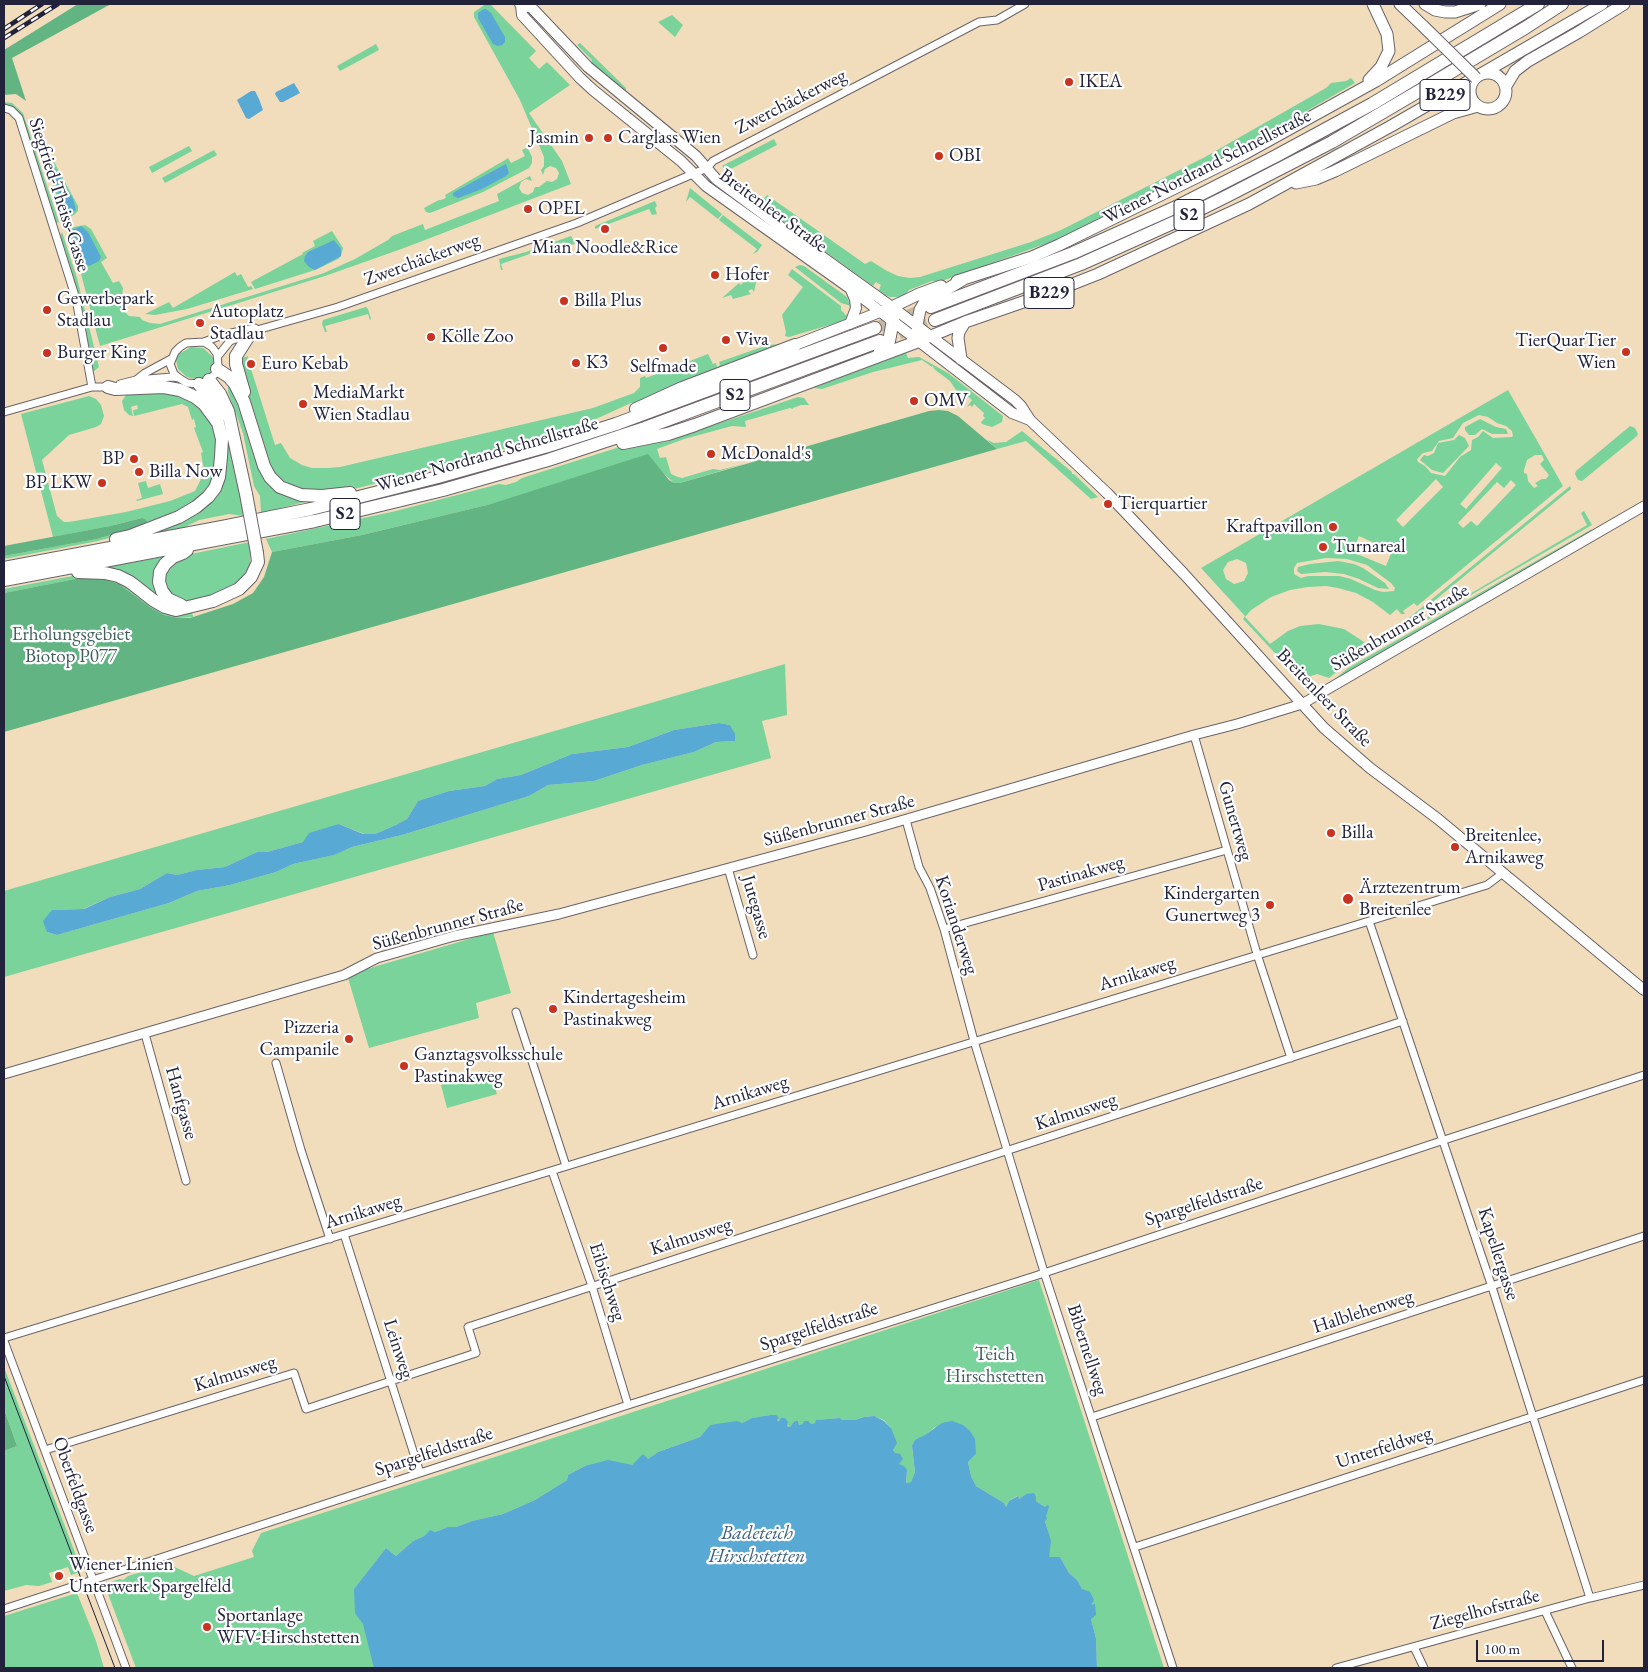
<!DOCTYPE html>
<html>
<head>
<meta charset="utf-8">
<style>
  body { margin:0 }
  #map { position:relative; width:1648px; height:1672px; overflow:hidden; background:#f1dcbc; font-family:"EB Garamond",serif }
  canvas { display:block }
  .frame { position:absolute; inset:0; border:5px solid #22223b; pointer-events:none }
  .scale { position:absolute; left:1476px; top:1640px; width:128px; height:22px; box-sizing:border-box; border:2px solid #22223b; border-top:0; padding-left:6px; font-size:15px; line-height:18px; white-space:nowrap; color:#22223b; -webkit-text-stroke:4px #fff; paint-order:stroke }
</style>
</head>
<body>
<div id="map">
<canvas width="1648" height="1672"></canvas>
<div class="frame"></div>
<div class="scale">100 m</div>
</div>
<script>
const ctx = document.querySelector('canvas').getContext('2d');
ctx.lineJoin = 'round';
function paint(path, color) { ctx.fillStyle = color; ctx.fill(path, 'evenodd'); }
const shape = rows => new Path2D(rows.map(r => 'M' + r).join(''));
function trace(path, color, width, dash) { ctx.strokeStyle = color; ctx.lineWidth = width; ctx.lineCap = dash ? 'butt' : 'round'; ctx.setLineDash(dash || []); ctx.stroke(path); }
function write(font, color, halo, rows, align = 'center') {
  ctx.font = font + ' "EB Garamond",serif'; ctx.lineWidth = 4.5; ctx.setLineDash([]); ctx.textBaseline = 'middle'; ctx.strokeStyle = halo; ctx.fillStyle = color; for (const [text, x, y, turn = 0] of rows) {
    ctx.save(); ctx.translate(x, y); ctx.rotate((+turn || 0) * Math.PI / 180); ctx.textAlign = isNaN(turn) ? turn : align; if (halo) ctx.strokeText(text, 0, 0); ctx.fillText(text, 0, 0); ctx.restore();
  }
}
paint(shape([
  [486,4,490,4,536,51,529,58,539,69,547,62,570,85,529,113,562,161,571,184,404,248,325,276,100,346,81,274,67,231,74,227,85,225,91,229,107,258,101,262,113,283,119,281,123,288,121,305,123,310,129,316,140,317,142,320,150,323,160,324,324,273,355,259,388,240,392,236,423,224,425,230,499,201,497,194,530,176,532,181,526,179,521,182,519,188,522,193,528,195,533,192,535,187,539,187,547,181,552,182,557,179,559,173,556,168,550,166,545,169,543,175,541,170,544,166,544,157,520,100,474,17,474,12],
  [672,15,683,25,675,37,658,22],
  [580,43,626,88,626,92,591,63,592,60,577,45],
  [376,44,379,50,340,71,337,66],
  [1351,78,1355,83,1238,151,1059,239,939,282,932,281,909,290,905,295,899,297,890,297,885,295,879,290,881,285,876,282,873,286,784,222,760,203,767,195,865,264,871,261,887,271,898,276,910,278,920,277,1031,242,1061,230,1205,157,1326,88,1331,83,1346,81],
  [4,102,12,103,23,113,59,222,56,223,23,120,16,109,4,104],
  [34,125,78,206,78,211,74,215,67,218,65,214,62,215],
  [774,139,777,145,727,171,722,166],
  [189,146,192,151,152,173,149,167],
  [526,148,528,149,532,157,532,163,529,168,483,192,430,213,426,212,424,208,439,200,441,200,446,198,445,195,505,160,508,158,511,163,525,156,522,150],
  [214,150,217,155,165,183,162,178],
  [690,188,722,214,718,219,690,197,686,202],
  [655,201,657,206,655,208,657,214,652,215,649,209,595,229,595,226],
  [723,215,762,245,757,252,753,254,757,249,719,220],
  [332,231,343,248,341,256,338,259,315,270,255,289,251,282,303,254,302,253,315,246,313,241],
  [62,232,77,278,99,367,93,372,78,295,60,236],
  [571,236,575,243,574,244,566,247,564,242,501,264,503,270,501,270,499,259,526,252],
  [800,265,804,266,847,297,851,306,841,303,795,267],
  [792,269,841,306,841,310,848,317,843,321,789,337,785,336,786,332,782,315,803,287,788,275],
  [235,272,237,276,241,274,248,287,251,286,253,289,187,309,155,315,145,314,169,302,173,308],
  [749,276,754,282,757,278,754,292,752,289,748,291,751,294,733,299,731,295,722,298,739,283,741,285],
  [366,307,368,309,371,319,370,320,368,314,325,326,327,332,325,332,322,324,323,320],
  [780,344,686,380,638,404,631,403,585,424,484,455,358,488,321,492,294,490,274,476,242,374,240,359,248,356,247,362,252,372,275,445,281,443,290,458,302,465,312,468,328,468,340,467,593,408,634,393,640,387,640,378,645,376,646,378,708,354,713,364,716,363,717,367,720,365,719,362,768,345],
  [191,347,203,348,212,356,214,361,212,370,210,374,202,379,195,379,187,377,178,369,176,360,179,354],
  [906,353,908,358,919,357,948,373,1003,416,1002,422,992,427,982,424,981,422,985,418,983,416,984,413,974,404,972,407,970,405,967,407,972,400,965,394,960,401,956,390,950,381,934,369,933,366,932,367,922,360,873,372,822,389,813,388],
  [228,382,232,385,259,464,309,501,261,513,260,496,254,486,243,433,228,392],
  [164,390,196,402,215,428,217,452,213,481,195,504,134,531,98,541,4,559,4,556,97,539,142,526,142,518,110,526,53,537,21,414,89,396,96,399,101,405,104,416,101,424,96,427,69,435,42,460,57,516,64,522,69,522,126,512,170,501,195,491,202,477,204,471,201,453,203,452,194,428,196,427,194,419,192,420,188,407,182,404,134,416,133,410,138,409,137,405,131,407,133,416,129,415,124,410,122,401,128,392],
  [1508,390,1563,486,1417,606,1414,603,1403,611,1405,614,1401,614,1397,609,1390,615,1373,602,1356,593,1338,588,1326,586,1308,587,1290,590,1271,597,1251,610,1245,617,1270,644,1288,631,1300,626,1319,624,1344,629,1364,642,1373,641,1329,678,1317,674,1311,676,1303,683,1243,619,1245,616,1201,568],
  [1479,415,1488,417,1497,423,1506,426,1512,431,1513,436,1512,437,1493,438,1483,431,1478,437,1472,440,1471,450,1460,457,1445,476,1431,473,1425,466,1418,462,1417,459,1423,453,1432,451,1439,441,1453,438,1463,423],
  [1535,455,1542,455,1544,460,1540,464,1549,475,1546,479,1542,479,1535,483,1538,486,1534,488,1528,481,1527,474,1524,473,1524,470,1527,460],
  [1496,463,1502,468,1466,509,1460,504],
  [1436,479,1443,487,1403,527,1396,520],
  [1511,480,1516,485,1477,526,1471,521,1463,528,1458,523,1497,482,1504,488],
  [1359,536,1392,551,1386,566,1352,552],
  [1326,558,1347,559,1367,565,1391,583,1395,588,1394,591,1383,592,1375,590,1351,579,1339,576,1308,576,1301,578,1294,574,1294,568,1297,563],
  [1237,559,1246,563,1248,573,1244,581,1234,584,1226,579,1223,570,1228,562],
  [798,397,804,398,809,405,801,405,793,408,793,409,790,408,745,421,746,427,732,426,684,439,657,449,660,458,666,457,671,474,678,477,682,478,713,469,720,470,747,463,680,483,674,483,664,474,491,504,362,535,272,552,266,539,396,511,499,484,506,485,516,482,522,478,626,445,711,426],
  [1480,419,1496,427,1506,429,1508,434,1492,434,1482,429,1475,435,1469,435,1465,430,1465,427],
  [1630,426,1635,428,1638,434,1637,436,1582,481,1578,480,1575,474,1576,471],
  [226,431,244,516,229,514,199,520,185,527,148,535,204,506],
  [1022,431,1072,472,1072,474,1074,474,1098,497,1091,499,1026,441,997,449,987,440,994,443,1006,442],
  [1459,435,1465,438,1469,446,1443,473,1432,470,1420,460,1424,455,1428,456,1434,453,1438,443,1454,440],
  [146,481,148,488,160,484,163,494,137,501,136,500,142,498,138,483],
  [1570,486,1571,489,1473,569,1406,624,1399,626],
  [1584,511,1592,525,1398,637,1364,656,1379,643,1387,643,1417,626,1447,601,1460,593,1463,598,1587,525,1581,513],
  [1592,529,1590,533,1327,686,1348,668],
  [250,542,251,551,250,565,246,574,239,582,214,595,186,602,170,595,163,576,166,567,186,555],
  [162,557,163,559,159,599,107,570,107,567],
  [1338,561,1354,564,1363,568,1385,583,1389,589,1378,588,1359,579,1344,574,1325,572,1301,574,1297,571,1298,567,1310,564],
  [83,574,102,575,192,611,193,617,179,618,164,615,150,607,119,584,106,580,85,577,4,593,4,589],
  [785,664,787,715,762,721,771,758,4,977,4,891],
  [719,723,730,725,734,741,716,742,694,752,642,765,594,781,548,785,529,796,402,835,352,847,333,855,293,864,276,872,230,885,197,891,169,903,57,935,47,932,52,910,83,909,110,897,140,889,167,873,177,875,197,870,225,867,257,852,267,852,303,842,339,824,364,834,375,834,396,825,407,819,418,801,449,791,485,786,497,779,521,775,572,754,628,747,674,730],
  [493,932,511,993,476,1003,479,1018,369,1048,348,978,360,971],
  [490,1071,497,1094,447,1108,441,1085],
  [1039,1280,1164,1668,1097,1668,1096,1638,1091,1619,1090,1605,1078,1581,1069,1573,1060,1557,1049,1557,1048,1531,1045,1521,1045,1507,1026,1494,1019,1499,1017,1496,1009,1501,1006,1507,1004,1503,976,1486,971,1476,968,1462,976,1454,935,1427,912,1447,915,1472,911,1482,906,1483,907,1470,899,1464,893,1449,891,1428,884,1420,873,1416,864,1417,855,1420,842,1420,840,1418,817,1420,816,1423,811,1424,799,1425,798,1421,790,1427,770,1415,752,1418,742,1423,710,1425,700,1437,658,1452,648,1459,632,1465,585,1466,568,1475,567,1480,535,1500,503,1514,472,1521,456,1527,448,1527,435,1532,429,1531,424,1536,413,1541,396,1556,386,1548,355,1588,375,1668,136,1668,105,1586,107,1583,120,1579,123,1580,128,1576,168,1564,194,1576,254,1557,252,1551,261,1533],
  [4,1367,82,1571,71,1575,68,1567,49,1573,52,1582,39,1586,26,1585,4,1591,4,1451,17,1446,4,1409],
  [77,1593,96,1641,104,1668,4,1668,4,1616]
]), '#79d39a');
paint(shape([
  [78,4,111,4,12,58,26,101,16,94,4,95,4,50],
  [939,410,948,411,958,416,997,449,4,732,4,593,85,577,106,580,119,584,150,607,164,615,179,618,190,618,233,604,253,593,264,577,272,552,362,535,491,504,648,454,669,480,674,483,680,483,929,411],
  [142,518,146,520,147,523,142,526,97,539,4,556,4,546,110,526],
  [4,1409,17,1446,4,1451]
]), '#62b582');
paint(shape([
  [484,9,486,9,491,13,505,37,505,42,502,45,498,46,493,44,478,18,478,13],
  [294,83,300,93,283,102,280,102,275,94,276,92],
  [251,91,255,91,259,99,263,110,249,119,246,118,237,100],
  [49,158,73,199,76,210,72,214,67,214,65,211,47,160],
  [506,164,509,173,506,176,482,189,458,198,453,196,453,193,458,190],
  [81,226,88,232,101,257,99,261,89,266,84,263,72,230],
  [334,240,341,249,341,256,315,270,309,267,304,261,305,256,308,252],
  [719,723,730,725,735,734,735,741,716,742,694,752,642,765,594,781,548,785,529,796,402,835,352,847,334,855,293,864,276,872,230,885,197,891,169,903,57,935,47,932,43,921,52,910,84,909,110,897,140,889,167,873,177,875,197,870,225,867,257,852,267,852,303,842,309,833,339,824,363,834,375,834,396,825,407,819,418,801,449,791,485,786,497,779,521,775,572,754,628,747,674,730],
  [770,1415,776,1415,779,1418,777,1420,779,1421,781,1418,785,1418,788,1422,787,1426,790,1427,795,1421,798,1421,799,1425,803,1424,804,1421,808,1421,811,1424,815,1423,816,1420,840,1418,842,1420,855,1420,864,1417,874,1416,884,1421,891,1428,897,1443,893,1450,895,1453,900,1454,903,1459,899,1464,904,1466,907,1470,906,1483,911,1482,915,1472,912,1446,915,1440,925,1435,942,1423,952,1421,963,1425,970,1431,975,1439,976,1454,968,1462,971,1476,976,1486,1004,1503,1006,1507,1009,1501,1018,1496,1019,1499,1026,1494,1034,1493,1036,1497,1036,1501,1045,1507,1048,1505,1049,1507,1046,1516,1047,1519,1045,1521,1051,1541,1049,1557,1060,1557,1069,1573,1078,1581,1082,1589,1090,1592,1094,1600,1091,1605,1095,1604,1096,1615,1091,1619,1096,1638,1097,1668,374,1668,363,1624,355,1613,354,1589,386,1548,396,1556,413,1541,424,1536,430,1530,435,1532,448,1527,456,1527,472,1521,503,1514,535,1500,567,1480,568,1475,585,1466,608,1460,632,1465,643,1454,648,1459,658,1452,700,1437,710,1425,737,1421,742,1423,752,1418]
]), '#58a9d3');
trace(shape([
  [875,328,928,308],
  [882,340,935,320]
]), '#c8b7a2', 12, [12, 6]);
const minor = shape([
  [4,108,11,110,19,118,76,299,92,387],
  [204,342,212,347,217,354,218,365,216,373,208,381,199,384,187,383,179,378,174,374,170,364,175,352,180,347,186,343,204,342,222,335,255,328],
  [218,356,230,341,253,333,257,330,338,307,577,223,707,168,713,161,979,22,997,20,1025,4],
  [136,380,145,373,171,359],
  [120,384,136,380,172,377,179,378],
  [4,412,92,387,110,387],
  [1194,735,1257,954,1291,1058],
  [906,820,919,867,930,888,944,929,974,1041,1044,1272,1173,1668],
  [728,868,753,955],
  [1369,921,1492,1287,1590,1598],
  [944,929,1227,850],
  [516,1012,566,1166],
  [145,1034,186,1181],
  [276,1063,301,1150,330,1239],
  [552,1171,592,1286,628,1405],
  [344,1234,420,1473],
  [4,1338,1487,885,1503,873],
  [4,1341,126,1668],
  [1092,1417,1644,1236],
  [45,1450,294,1373,306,1409,476,1353,468,1327,1403,1021],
  [1135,1547,1644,1380],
  [4,1609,628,1405,1035,1276,1438,1142,1644,1075],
  [1545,1611,1572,1668],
  [1414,1647,1424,1668],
  [1336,1668,1590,1598,1644,1585]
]);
const tertiary = shape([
  [4,1074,344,975,377,958,454,936,559,914,866,831,1194,735,1237,724,1302,704,1644,506]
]);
const secondary = shape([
  [520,4,532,8,588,67,696,156,716,179,782,228,892,307,1015,400,1021,406,1030,420,1107,493,1184,574,1324,728,1370,768,1438,819,1644,990],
  [521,5,522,15,580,78,593,90,681,161,706,186,851,289,1012,413,1030,420],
  [850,324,856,308,855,299,851,290],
  [795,345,885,310]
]);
const primary = shape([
  [1400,4,1423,26],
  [1425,4,1435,10,1445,12,1455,12,1480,4],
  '1470 91a18 18 0 1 1 36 0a18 18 0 1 1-36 0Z',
  [1369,80,1381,67,1389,51,1387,34,1373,4],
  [1506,86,1515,71,1528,61,1579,32,1624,4],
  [1296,183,1316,179,1335,171,1453,113,1478,106],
  [964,279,924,303,920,310,917,325,919,341,965,322,1055,291,1098,274,1249,204,1393,125,1602,4],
  [957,281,1032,257,1059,245,1244,154,1376,81,1500,4],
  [892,307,919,294,941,286],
  [961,359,958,338,959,332,965,322]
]);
const motorway = shape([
  [931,307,1073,253,1174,208,1276,156,1372,104,1538,4],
  [935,320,1081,264,1177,221,1229,195,1332,142,1431,84,1525,28,1562,4],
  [879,354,889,341,890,336,894,315,892,307],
  [217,369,229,377,235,384,244,402,264,466,270,477,280,487,301,495,322,496,350,493],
  [209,380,220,394,228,411,246,494],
  [199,384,220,411],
  [108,387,115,389,164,387,180,390,195,397,204,404,218,423],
  [244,392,236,364,236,356,250,334],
  [636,409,682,388,795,345],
  [623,443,668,434,695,425,919,341],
  [116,539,130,536,179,517,196,507,208,497,215,488,219,477,221,457,222,439,218,423,216,406],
  [4,568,222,527,311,509,438,477,548,446,616,424,875,328],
  [78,572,105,573,118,576,130,582,153,600,165,607,176,610,213,601,239,589,251,577,258,562,257,553],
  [4,580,315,521,443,490,548,460,645,428,880,341],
  [181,605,168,599,162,591,159,582,160,572,165,564,173,557,183,553,187,550]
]);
trace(minor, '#6a6368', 9);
trace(tertiary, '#6a6368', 11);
trace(secondary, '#6a6368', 12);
trace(primary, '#6a6368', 13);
trace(motorway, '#6a6368', 14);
trace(minor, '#fff', 7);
trace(tertiary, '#fff', 9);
trace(secondary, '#fff', 10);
trace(primary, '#fff', 11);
trace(motorway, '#fff', 12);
trace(shape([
  [4,1376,115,1668]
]), '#22223b', 1);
const rail = shape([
  [4,29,42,4],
  [4,38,58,4]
]);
trace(rail, '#22223b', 4.5);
trace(rail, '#fff', 2.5, [8]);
const primaryBridge = shape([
  [1423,26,1476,78]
]);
const motorwayBridge = shape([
  [246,494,257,553]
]);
trace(primaryBridge, '#6a6368', 13, []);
trace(motorwayBridge, '#6a6368', 14, []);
trace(primaryBridge, '#fff', 11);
trace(motorwayBridge, '#fff', 12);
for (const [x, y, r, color] of [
  [1069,82,5,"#c8321e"],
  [589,138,5,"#c8321e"],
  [608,138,5,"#c8321e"],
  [939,156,5,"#c8321e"],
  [528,209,5,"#c8321e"],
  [605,229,5,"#c8321e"],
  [715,275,5,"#c8321e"],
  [564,301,5,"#c8321e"],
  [47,310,5,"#c8321e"],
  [200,323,5,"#c8321e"],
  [431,337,5,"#c8321e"],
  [726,340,5,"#c8321e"],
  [663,348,5,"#c8321e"],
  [1626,352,5,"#c8321e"],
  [47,353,5,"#c8321e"],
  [576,363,5,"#c8321e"],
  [251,364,5,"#c8321e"],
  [914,401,5,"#c8321e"],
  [303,404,5,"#c8321e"],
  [711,454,5,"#c8321e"],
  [134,459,5,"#c8321e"],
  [139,472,5,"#c8321e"],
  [102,483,5,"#c8321e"],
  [1108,504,5,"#c8321e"],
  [1333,527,5,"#c8321e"],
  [1323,547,5,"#c8321e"],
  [1331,833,5,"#c8321e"],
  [1455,847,5,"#c8321e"],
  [1348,899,6,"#c8321e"],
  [1270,905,5,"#c8321e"],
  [553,1009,5,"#c8321e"],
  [349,1039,5,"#c8321e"],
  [404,1066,5,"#c8321e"],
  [59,1576,5,"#c8321e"],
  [207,1627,5,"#c8321e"]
]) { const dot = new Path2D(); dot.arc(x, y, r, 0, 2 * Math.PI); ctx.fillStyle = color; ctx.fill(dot); trace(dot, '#fff', 2); }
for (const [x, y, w] of [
  [1445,95,50],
  [1189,215,30],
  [1049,293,50],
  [735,395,30],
  [345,514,30]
]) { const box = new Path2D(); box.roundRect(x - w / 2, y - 15.5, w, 31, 4); ctx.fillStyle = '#fff'; ctx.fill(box); trace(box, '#22223b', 1); }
write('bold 18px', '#22223b', null, [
  ["B229",1445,95],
  ["S2",1189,215],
  ["B229",1049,293],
  ["S2",735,395],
  ["S2",345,514]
]);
write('19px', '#22223b', '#fff', [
  ["IKEA",1079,82],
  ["Jasmin",579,138,"right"],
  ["Carglass Wien",618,138],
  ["OBI",949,156],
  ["OPEL",538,209],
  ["Mian Noodle&Rice",605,248,"center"],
  ["Hofer",725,275],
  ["Gewerbepark",57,299],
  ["Stadlau",57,321],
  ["Billa Plus",574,301],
  ["Autoplatz",210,312],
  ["Stadlau",210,334],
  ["Kölle Zoo",441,337],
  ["Viva",736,340],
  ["TierQuarTier",1616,341,"right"],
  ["Wien",1616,363,"right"],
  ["Burger King",57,353],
  ["K3",586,363],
  ["Euro Kebab",261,364],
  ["Selfmade",663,367,"center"],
  ["MediaMarkt",313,393],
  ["Wien Stadlau",313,415],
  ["OMV",924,401],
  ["McDonald's",721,454],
  ["BP",124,459,"right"],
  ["Billa Now",149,472],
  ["BP LKW",92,483,"right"],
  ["Tierquartier",1118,504],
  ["Kraftpavillon",1323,527,"right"],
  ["Turnareal",1333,547],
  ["Billa",1341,833],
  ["Breitenlee,",1465,836],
  ["Arnikaweg",1465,858],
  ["Ärztezentrum",1359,888],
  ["Breitenlee",1359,910],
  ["Kindergarten",1260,894,"right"],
  ["Gunertweg 3",1260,916,"right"],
  ["Kindertagesheim",563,998],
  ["Pastinakweg",563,1020],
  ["Pizzeria",339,1028,"right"],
  ["Campanile",339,1050,"right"],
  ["Ganztagsvolksschule",414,1055],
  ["Pastinakweg",414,1077],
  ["Wiener Linien",69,1565],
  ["Unterwerk Spargelfeld",69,1587],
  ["Sportanlage",217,1616],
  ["WFV-Hirschstetten",217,1638]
], 'left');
write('19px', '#22223b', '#fff', [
  ["Zwerchäckerweg",791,102,-27],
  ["Wiener Nordrand Schnellstraße",1207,167,-27],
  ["Siegfried-Theiss-Gasse",59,195,72],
  ["Breitenleer Straße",773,211,36],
  ["Zwerchäckerweg",422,260,-20],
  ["Wiener Nordrand Schnellstraße",487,455,-16],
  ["Süßenbrunner Straße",1400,628,-30],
  ["Breitenleer Straße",1324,698,46],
  ["Süßenbrunner Straße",839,821,-15],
  ["Gunertweg",1235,821,74],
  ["Pastinakweg",1081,874,-16],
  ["Jutegasse",756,907,74],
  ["Süßenbrunner Straße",448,925,-15],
  ["Korianderweg",956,925,72],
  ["Arnikaweg",1137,974,-17],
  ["Arnikaweg",750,1093,-17],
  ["Hanfgasse",181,1103,74],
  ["Kalmusweg",1076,1112,-18],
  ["Spargelfeldstraße",1204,1202,-18],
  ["Arnikaweg",363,1212,-17],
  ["Kalmusweg",691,1237,-18],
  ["Kapellergasse",1498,1254,72],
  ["Eibischweg",607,1282,72],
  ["Halblehenweg",1363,1312,-18],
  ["Spargelfeldstraße",819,1327,-18],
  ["Leinweg",398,1349,72],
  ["Bibernellweg",1087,1350,72],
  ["Kalmusweg",235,1374,-17],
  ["Unterfeldweg",1384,1448,-18],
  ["Spargelfeldstraße",434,1452,-18],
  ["Oberfeldgasse",75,1485,70],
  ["Ziegelhofstraße",1485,1610,-15]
]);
write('19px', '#40605c', '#fff', [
  ["Erholungsgebiet",71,635],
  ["Biotop P077",71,657],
  ["Teich",995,1355],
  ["Hirschstetten",995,1377]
]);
write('italic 20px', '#3a5f7f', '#fff', [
  ["Badeteich",757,1534],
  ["Hirschstetten",757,1557]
]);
</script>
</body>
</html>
